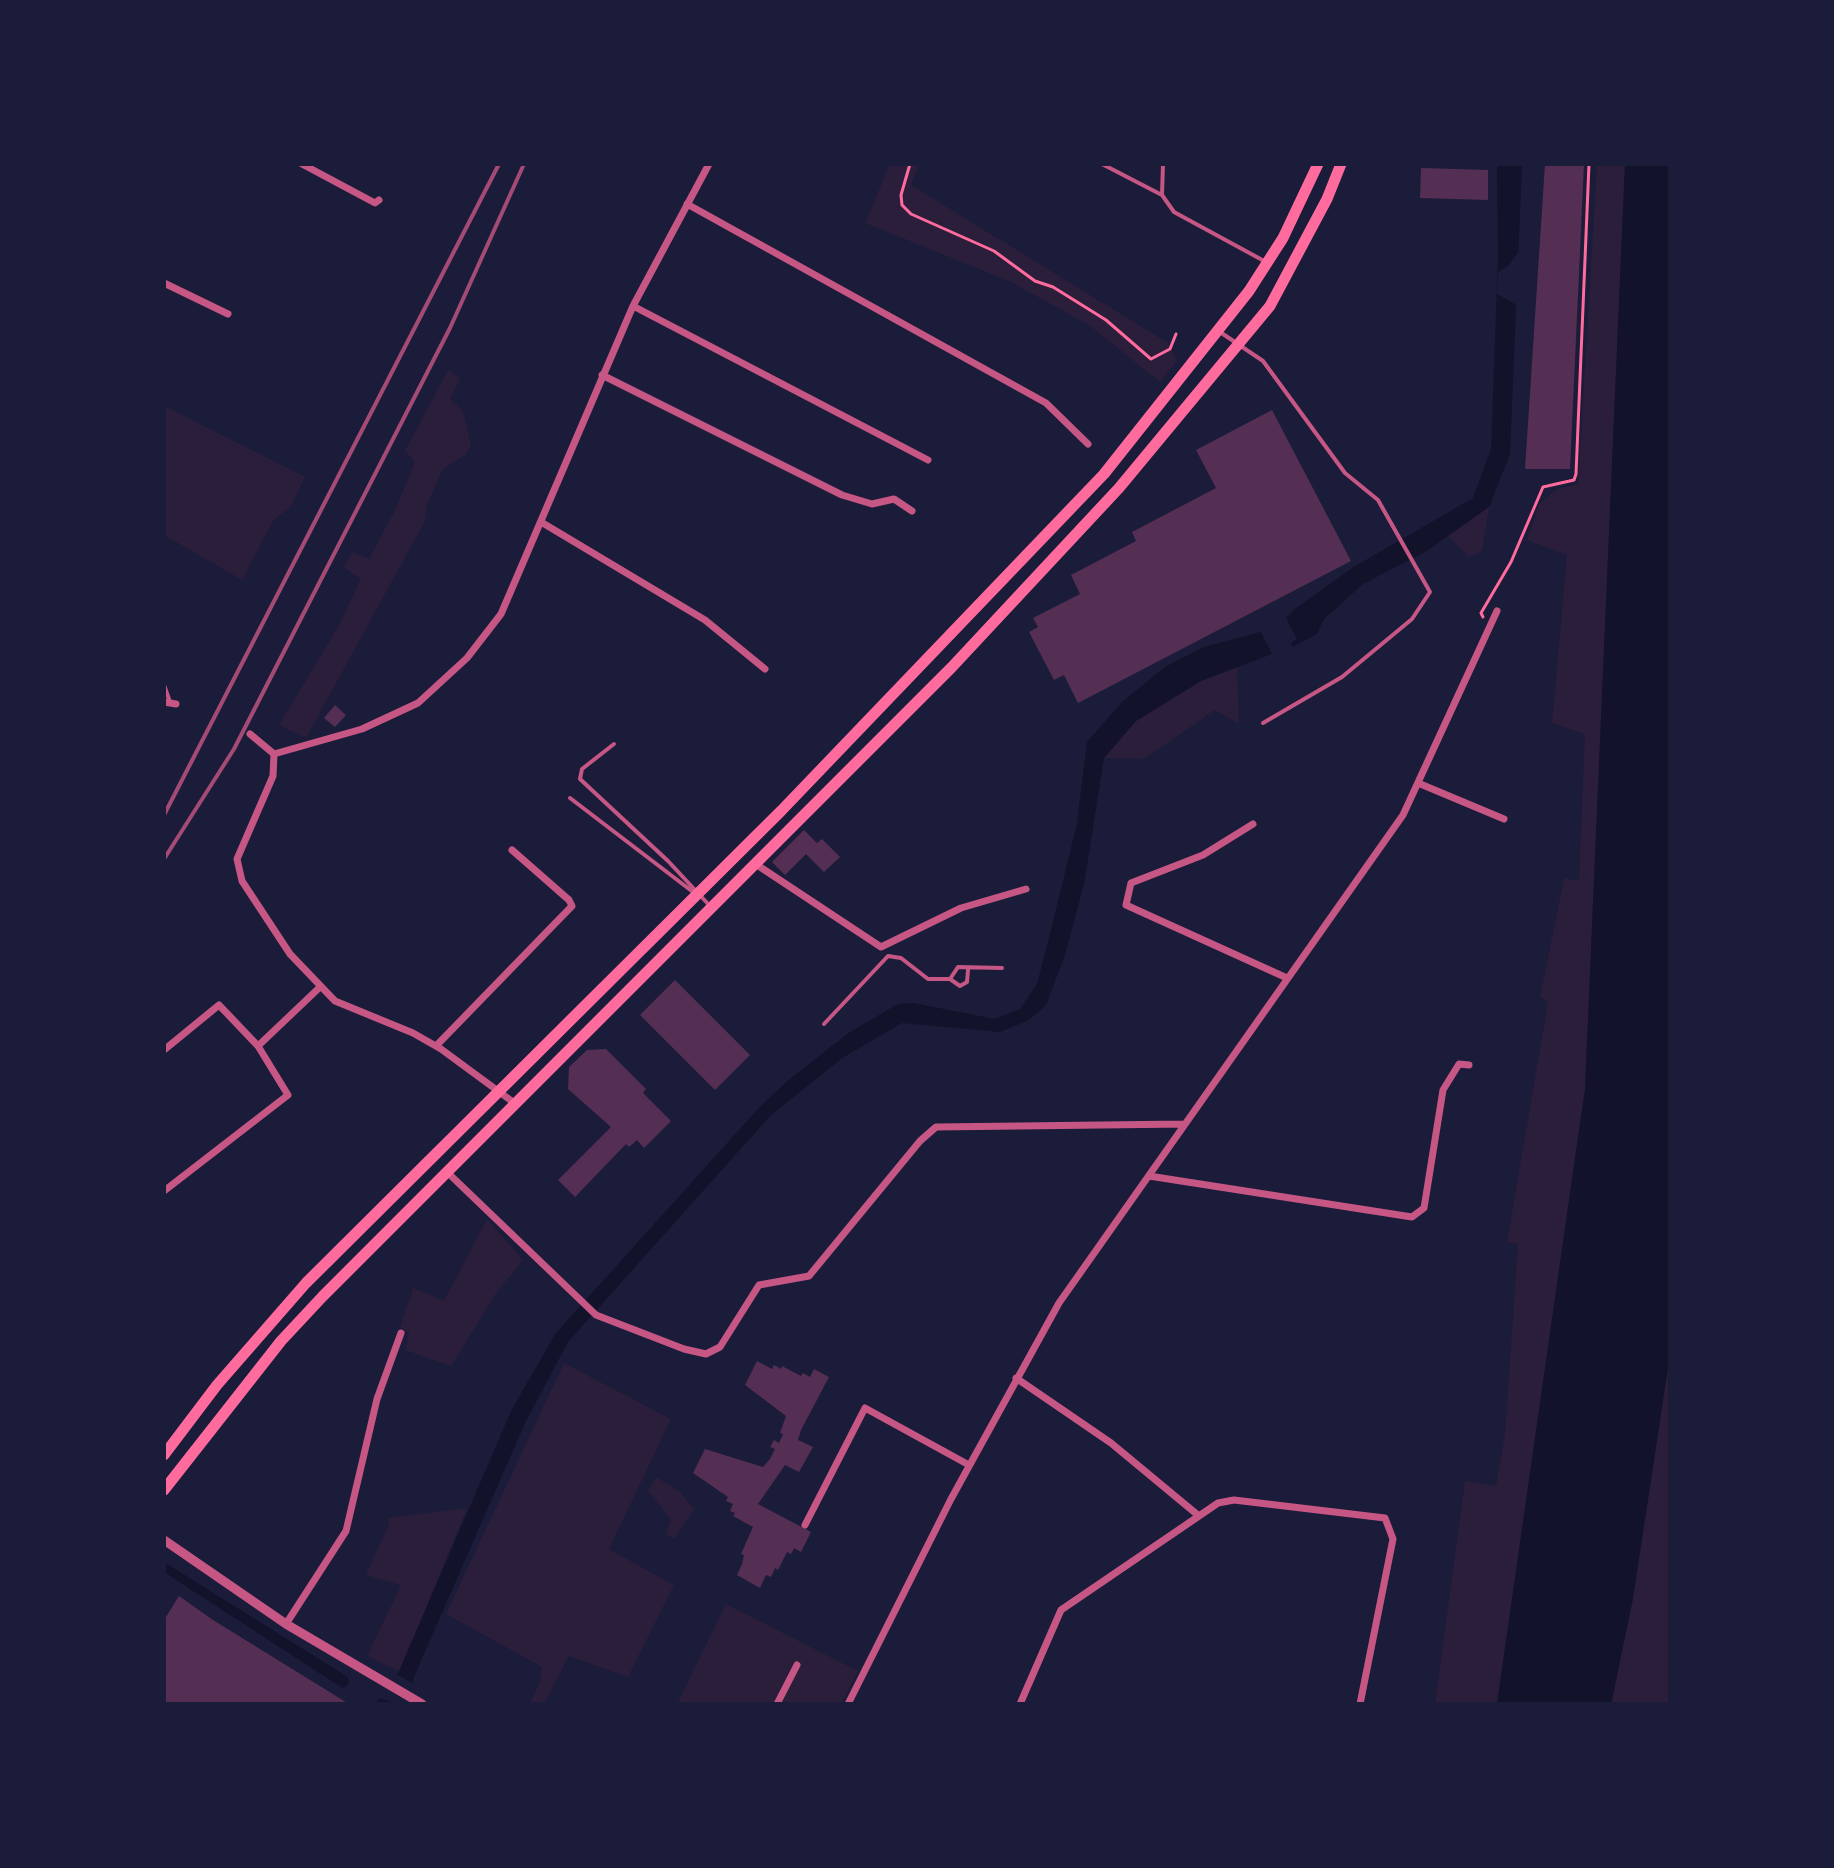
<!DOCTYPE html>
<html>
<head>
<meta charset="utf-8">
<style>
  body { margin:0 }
  #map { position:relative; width:1834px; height:1868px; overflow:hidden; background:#1b1b3a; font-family:Poppins,sans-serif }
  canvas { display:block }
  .frame { position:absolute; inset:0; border:166px solid #1b1b3a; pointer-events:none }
</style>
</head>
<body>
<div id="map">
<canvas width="1834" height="1868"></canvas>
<div class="frame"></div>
</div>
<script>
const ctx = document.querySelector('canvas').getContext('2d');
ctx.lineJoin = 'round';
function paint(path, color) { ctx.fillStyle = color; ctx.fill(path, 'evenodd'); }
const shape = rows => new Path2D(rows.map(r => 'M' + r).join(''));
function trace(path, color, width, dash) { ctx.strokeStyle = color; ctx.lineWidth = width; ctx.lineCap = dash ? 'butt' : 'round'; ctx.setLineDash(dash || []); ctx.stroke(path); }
paint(shape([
  [890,164,919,164,911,185,1168,343,1177,361,1160,382,1089,325,1009,281,865,223],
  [1597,164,1625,164,1585,1089,1497,1704,1435,1704,1465,1481,1496,1486,1505,1434,1518,1244,1507,1242,1548,1002,1540,997,1564,878,1579,881,1585,734,1552,723,1567,555,1527,540,1539,504,1557,489,1578,484],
  [448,370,460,378,450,399,463,411,471,446,465,455,442,470,426,508,425,521,306,738,279,725,338,627,361,579,343,567,353,552,369,559,395,510,415,462,405,451],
  [164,406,305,477,291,506,273,521,242,580,164,535],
  [1489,507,1482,551,1469,557,1448,536],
  [1237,666,1239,724,1215,710,1144,759,1104,758,1136,721,1201,681],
  [487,1219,523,1260,497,1292,451,1366,405,1350,409,1333,400,1327,413,1288,444,1301],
  [1670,1354,1670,1704,1611,1704,1633,1598],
  [564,1363,671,1419,609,1549,674,1585,628,1677,569,1656,544,1704,530,1704,540,1682,542,1667,446,1614],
  [656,1477,679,1491,694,1509,674,1539,666,1534,671,1519,648,1491],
  [467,1508,400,1672,367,1656,401,1585,366,1575,389,1524,388,1518],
  [726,1604,858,1671,841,1704,677,1704]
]), '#2a1e3b');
paint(shape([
  [1497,164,1522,164,1510,454,1489,507,1425,552,1363,584,1324,619,1317,634,1293,647,1291,643,1297,639,1286,618,1295,609,1352,568,1473,498,1491,449,1498,258],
  [1625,164,1670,164,1670,1354,1633,1598,1611,1704,1497,1704,1585,1089],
  [1261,632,1272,654,1201,681,1136,721,1104,758,1084,884,1065,955,1046,1005,1029,1020,1000,1032,902,1023,842,1058,770,1116,568,1342,526,1421,413,1679,409,1704,367,1704,164,1572,164,1562,386,1701,512,1409,556,1333,757,1110,786,1082,850,1032,898,1004,913,1003,995,1019,1020,1009,1037,984,1048,942,1077,824,1087,742,1123,701,1165,667,1204,647]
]), '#12122b');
paint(shape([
  [1520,250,1523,278,1522,308,1497,294,1498,272,1508,266],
  [347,1674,384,1696,396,1674,416,1685,410,1704,395,1704,381,1697,374,1704,363,1704,339,1690,349,1684]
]), '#1b1b3a');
paint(shape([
  [1545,164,1584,164,1570,469,1525,469],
  [1421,168,1488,170,1488,200,1420,198],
  [1272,410,1351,561,1078,703,1064,675,1054,680,1029,632,1038,627,1033,618,1080,594,1071,575,1136,541,1132,532,1216,488,1196,450],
  [335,705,346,715,335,727,324,718],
  [804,830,817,843,822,839,840,857,824,872,806,854,785,875,772,862],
  [675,980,750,1055,715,1090,640,1015],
  [606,1049,646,1089,643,1093,671,1121,644,1148,637,1140,629,1147,626,1144,575,1197,558,1180,611,1127,568,1089,569,1067,587,1050],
  [757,1361,772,1369,774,1365,781,1369,782,1366,801,1376,803,1373,810,1377,814,1369,829,1377,801,1430,798,1440,813,1447,799,1472,785,1465,758,1504,811,1532,801,1552,794,1548,791,1554,787,1552,778,1570,775,1568,771,1577,766,1575,760,1588,737,1575,742,1564,744,1555,741,1554,753,1527,733,1516,735,1513,730,1511,733,1504,726,1501,728,1497,693,1473,705,1449,763,1467,770,1459,775,1449,770,1447,774,1440,779,1443,783,1434,780,1433,786,1416,745,1385],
  [179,1596,213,1620,349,1704,164,1704,164,1620]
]), '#542f53');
trace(shape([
  [910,164,901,195,902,205,911,214,994,251,1035,281,1053,287,1106,320,1151,359,1170,349,1176,334],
  [1483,617,1481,613,1511,562,1543,487,1574,480,1576,474,1589,164]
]), '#ff6b9d', 3);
trace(shape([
  [1102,164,1160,194],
  [1163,164,1162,195,1174,212,1266,262],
  [1220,332,1263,361,1345,473,1378,500,1430,592,1412,619,1342,677,1263,723],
  [164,685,170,702],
  [614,744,582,769,580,779,668,861,710,906],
  [570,798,693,892],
  [950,979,960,986,967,982,968,970],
  [824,1024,888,956,901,958,928,979,950,979,958,967,1002,968]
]), '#c65784', 4);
trace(shape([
  [302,164,375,203,379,200],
  [687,204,1046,403,1088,444],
  [164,283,228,314],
  [633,306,928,460],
  [602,375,842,495,872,504,894,499,912,511],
  [541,522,705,620,765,669],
  [164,702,176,704],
  [250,734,274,754,273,776,237,859,242,881,290,954,335,1001,413,1033,441,1049,513,1102],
  [274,754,362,729,418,703,467,658,501,614,633,306,709,164],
  [1418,783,1504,819],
  [1253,824,1203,855,1131,883,1126,905,1287,978],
  [754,863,881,947,961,908,1026,889],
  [258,1046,319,988],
  [436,1046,572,906,569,900,512,850],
  [164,1050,219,1005,258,1046,288,1095,164,1191],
  [447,1172,596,1315,684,1349,706,1354,720,1347,759,1285,809,1276,920,1141,936,1127,1184,1124],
  [1149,1176,1412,1217,1424,1208,1443,1090,1459,1064,1469,1065],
  [1016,1378,1111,1443,1199,1516,1218,1503,1234,1500,1385,1518,1393,1539,1360,1704],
  [805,1525,865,1408,969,1465],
  [286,1624,346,1531,377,1399,401,1333],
  [777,1704,797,1665],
  [848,1704,951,1499,1059,1303,1403,815,1497,611],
  [1020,1704,1061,1610,1199,1516]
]), '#c65784', 7);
trace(shape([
  [164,1540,286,1624,422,1704]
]), '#c65784', 9);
trace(shape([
  [164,1455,217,1385,306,1283,781,811,1104,474,1249,291,1283,238,1318,164],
  [164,1490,281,1341,323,1296,952,667,1119,488,1270,306,1327,199,1341,164]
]), '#ff6b9d', 11);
trace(shape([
  [164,815,499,164],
  [164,859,234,749,450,328,524,164]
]), '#a44b75', 4);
</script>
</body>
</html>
